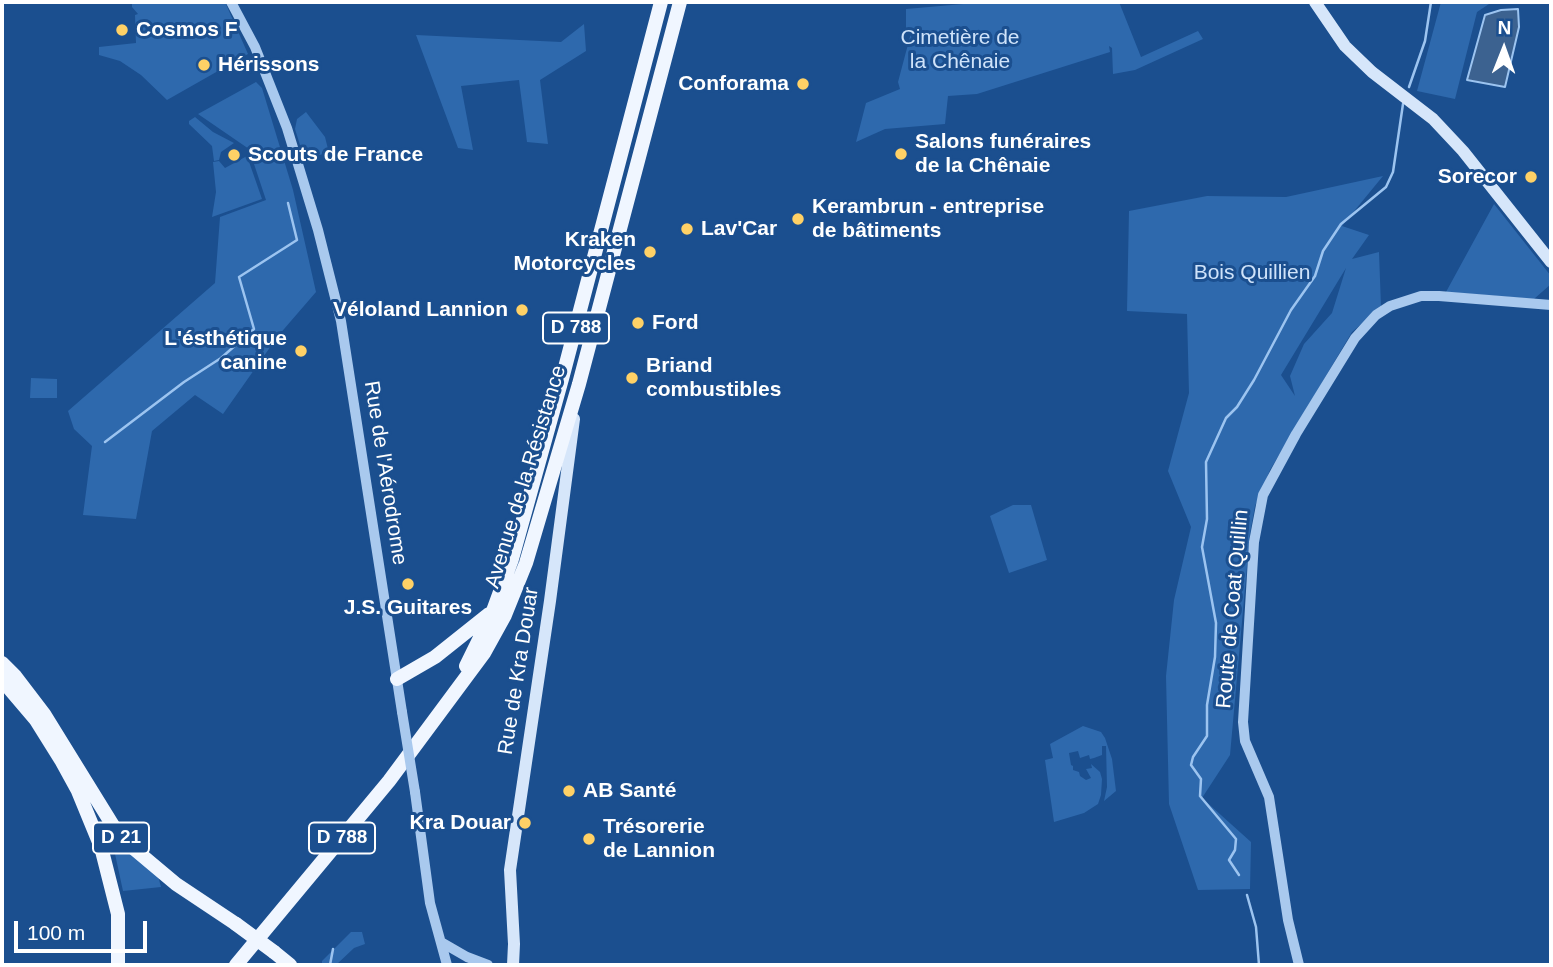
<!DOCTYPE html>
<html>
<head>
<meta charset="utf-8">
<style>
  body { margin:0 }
  #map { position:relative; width:1553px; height:967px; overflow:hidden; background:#1b4f8f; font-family:Helvetica,sans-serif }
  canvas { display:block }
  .frame { position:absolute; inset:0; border:4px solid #fff; pointer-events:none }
  .north { position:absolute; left:1469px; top:14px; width:70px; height:70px; -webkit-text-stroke:5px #1b4f8f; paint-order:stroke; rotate:1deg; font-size:19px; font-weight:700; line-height:28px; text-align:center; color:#fff }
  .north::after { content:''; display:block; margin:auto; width:24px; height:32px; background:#fff; clip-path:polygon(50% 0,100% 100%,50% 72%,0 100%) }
  .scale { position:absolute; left:14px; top:921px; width:133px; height:32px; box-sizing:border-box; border:4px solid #fff; border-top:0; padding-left:9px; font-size:21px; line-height:24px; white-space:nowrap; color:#fff; -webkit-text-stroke:5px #1b4f8f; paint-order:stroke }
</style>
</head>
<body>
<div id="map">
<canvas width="1553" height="967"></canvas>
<div class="frame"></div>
<div class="north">N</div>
<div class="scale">100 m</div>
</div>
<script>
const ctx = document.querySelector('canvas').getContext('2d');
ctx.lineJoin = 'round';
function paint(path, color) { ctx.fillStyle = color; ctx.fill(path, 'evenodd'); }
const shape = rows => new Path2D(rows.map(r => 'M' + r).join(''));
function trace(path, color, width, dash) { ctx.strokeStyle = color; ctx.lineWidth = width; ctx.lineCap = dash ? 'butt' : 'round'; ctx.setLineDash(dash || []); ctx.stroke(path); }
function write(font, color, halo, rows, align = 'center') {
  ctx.font = font + ' Helvetica,sans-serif'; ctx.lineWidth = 6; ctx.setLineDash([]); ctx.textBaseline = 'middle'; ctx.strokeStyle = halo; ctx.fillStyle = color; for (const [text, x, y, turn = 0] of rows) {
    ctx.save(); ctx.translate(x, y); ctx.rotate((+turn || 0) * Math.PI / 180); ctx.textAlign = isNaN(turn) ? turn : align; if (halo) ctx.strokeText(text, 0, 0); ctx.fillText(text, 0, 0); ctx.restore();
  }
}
paint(shape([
  [132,2,225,2,248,54,167,100,141,75,120,61,99,55,99,47,136,43,135,15,138,14,132,7],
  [986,2,1119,2,1141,57,1198,31,1203,39,1135,70,1113,74,1112,48,1109,46,1110,52,977,94,948,96,945,124,885,129,856,142,866,103,900,89,898,82,911,33,906,31,906,9],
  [1441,2,1492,2,1477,12,1455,99,1417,91],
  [584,24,586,51,540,80,548,144,527,142,519,80,461,86,473,150,458,148,416,35,561,42],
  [256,82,262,88,293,190,316,292,278,336,223,414,195,395,152,431,136,519,83,515,92,446,74,429,68,411,215,283,220,217,266,200,249,149,198,114],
  [306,112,325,137,329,153,304,158,295,129,297,119],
  [195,117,213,132,234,143,221,152,219,160,214,161,212,146,189,124,189,121],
  [247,156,262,199,212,217,216,192,213,162,219,161,225,168],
  [1383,176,1342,226,1369,235,1352,259,1379,252,1381,307,1352,332,1270,470,1255,506,1250,533,1230,755,1202,798,1251,842,1250,889,1198,890,1169,804,1166,676,1174,600,1191,527,1168,471,1189,393,1187,314,1127,311,1129,211,1207,196,1286,197],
  [1346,268,1332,313,1304,344,1290,376,1295,396,1281,375],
  [1494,204,1551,276,1551,284,1534,299,1446,292],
  [31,378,57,379,57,398,30,398],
  [1013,505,1031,505,1047,560,1009,573,990,516],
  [1083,726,1101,732,1105,738,1112,759,1116,791,1104,801,1107,787,1106,746,1102,746,1102,755,1094,758,1090,759,1089,755,1080,758,1078,751,1069,753,1071,765,1073,766,1073,770,1079,772,1080,776,1086,780,1091,778,1086,769,1092,768,1091,764,1100,772,1102,779,1101,795,1098,804,1084,813,1054,822,1045,760,1053,758,1050,744],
  [112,840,115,840,158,876,161,887,123,891],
  [351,932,362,932,365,944,354,948,336,965,322,965,322,961]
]), '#2e69ad');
const water = shape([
  [1518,9,1519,27,1505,87,1467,80,1485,15,1501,10,1518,9]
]);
paint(water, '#3c6290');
trace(water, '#9cc4f0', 2);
trace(shape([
  [1409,87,1425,41,1431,2],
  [105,442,184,382,221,358,254,329,239,277,297,240,288,203],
  [1239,875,1229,860,1235,850,1236,839,1200,796,1201,779,1191,765,1193,757,1207,736,1207,705,1215,657,1216,623,1202,547,1207,519,1206,462,1226,418,1237,407,1254,380,1291,310,1315,276,1323,251,1341,224,1386,187,1393,172,1403,104],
  [1247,895,1256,927,1259,965],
  [330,965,333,949]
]), '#9cc4f0', 2.5);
trace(shape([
  [231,2,255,47,287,128,318,230,341,321,402,712],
  [415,792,430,903,447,965],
  [441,942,467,957,488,965],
  [1299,965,1288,920,1269,797,1245,741,1243,722,1254,542,1263,495,1296,434,1355,338,1376,315,1390,306,1421,296,1439,296,1551,305]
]), '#a9c9ee', 10);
trace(shape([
  [1315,2,1345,46,1372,72,1433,119,1463,151,1551,262],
  [513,965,514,944,510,870,550,601,574,419]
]), '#d6e6fa', 12);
trace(shape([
  [2,663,15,676,44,714,120,837,176,884,236,924],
  [466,666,493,611,512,559,562,379,661,2],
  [397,679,435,657,489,614],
  [2,680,36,720,61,760,78,791,101,847,118,914,118,965],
  [274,952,290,965],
  [236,965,389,781,484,653,505,615,526,563,579,384,680,2]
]), '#f0f6ff', 14);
trace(shape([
  [402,712,415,792]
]), '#a9c9ee', 10);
trace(shape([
  [236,924,274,952]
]), '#f0f6ff', 14);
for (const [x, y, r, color] of [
  [122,30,7,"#ffd166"],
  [204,65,7,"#ffd166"],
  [803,84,7,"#ffd166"],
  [901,154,7,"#ffd166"],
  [234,155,7,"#ffd166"],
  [1531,177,7,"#ffd166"],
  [798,219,7,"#ffd166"],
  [687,229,7,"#ffd166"],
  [650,252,7,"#ffd166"],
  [522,310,7,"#ffd166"],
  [638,323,7,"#ffd166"],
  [301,351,7,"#ffd166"],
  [632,378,7,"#ffd166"],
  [408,584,7,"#ffd166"],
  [569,791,7,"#ffd166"],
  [525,823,7,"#ffd166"],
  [589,839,7,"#ffd166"]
]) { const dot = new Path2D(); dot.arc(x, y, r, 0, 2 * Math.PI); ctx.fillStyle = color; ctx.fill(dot); trace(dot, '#1b4f8f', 2.5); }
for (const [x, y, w] of [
  [576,328,66],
  [121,838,56],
  [342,838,66]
]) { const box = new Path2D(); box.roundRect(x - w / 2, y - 15.5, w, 31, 5); ctx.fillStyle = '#1b4f8f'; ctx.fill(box); trace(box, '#fff', 2); }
write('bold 19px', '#fff', null, [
  ["D 788",576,328],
  ["D 21",121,838],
  ["D 788",342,838]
]);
write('bold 21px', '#fff', '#1b4f8f', [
  ["Cosmos F",136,30],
  ["Hérissons",218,65],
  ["Conforama",789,84,"right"],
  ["Salons funéraires",915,142],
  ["de la Chênaie",915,166],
  ["Scouts de France",248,155],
  ["Sorecor",1517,177,"right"],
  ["Kerambrun - entreprise",812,207],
  ["de bâtiments",812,231],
  ["Lav'Car",701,229],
  ["Kraken",636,240,"right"],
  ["Motorcycles",636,264,"right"],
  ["Véloland Lannion",508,310,"right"],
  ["Ford",652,323],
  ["L'ésthétique",287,339,"right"],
  ["canine",287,363,"right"],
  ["Briand",646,366],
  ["combustibles",646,390],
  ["J.S. Guitares",408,608,"center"],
  ["AB Santé",583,791],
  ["Kra Douar",511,823,"right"],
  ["Trésorerie",603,827],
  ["de Lannion",603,851]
], 'left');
write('21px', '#cfe3fa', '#1b4f8f', [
  ["Cimetière de",960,38],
  ["la Chênaie",960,62],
  ["Bois Quillien",1252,273]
]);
write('21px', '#fff', '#1b4f8f', [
  ["Rue de l'Aérodrome",385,473,81],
  ["Avenue de la Résistance",526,477,-73],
  ["Route de Coat Quillin",1233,609,-85],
  ["Rue de Kra Douar",519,671,-81]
]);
</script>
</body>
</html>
